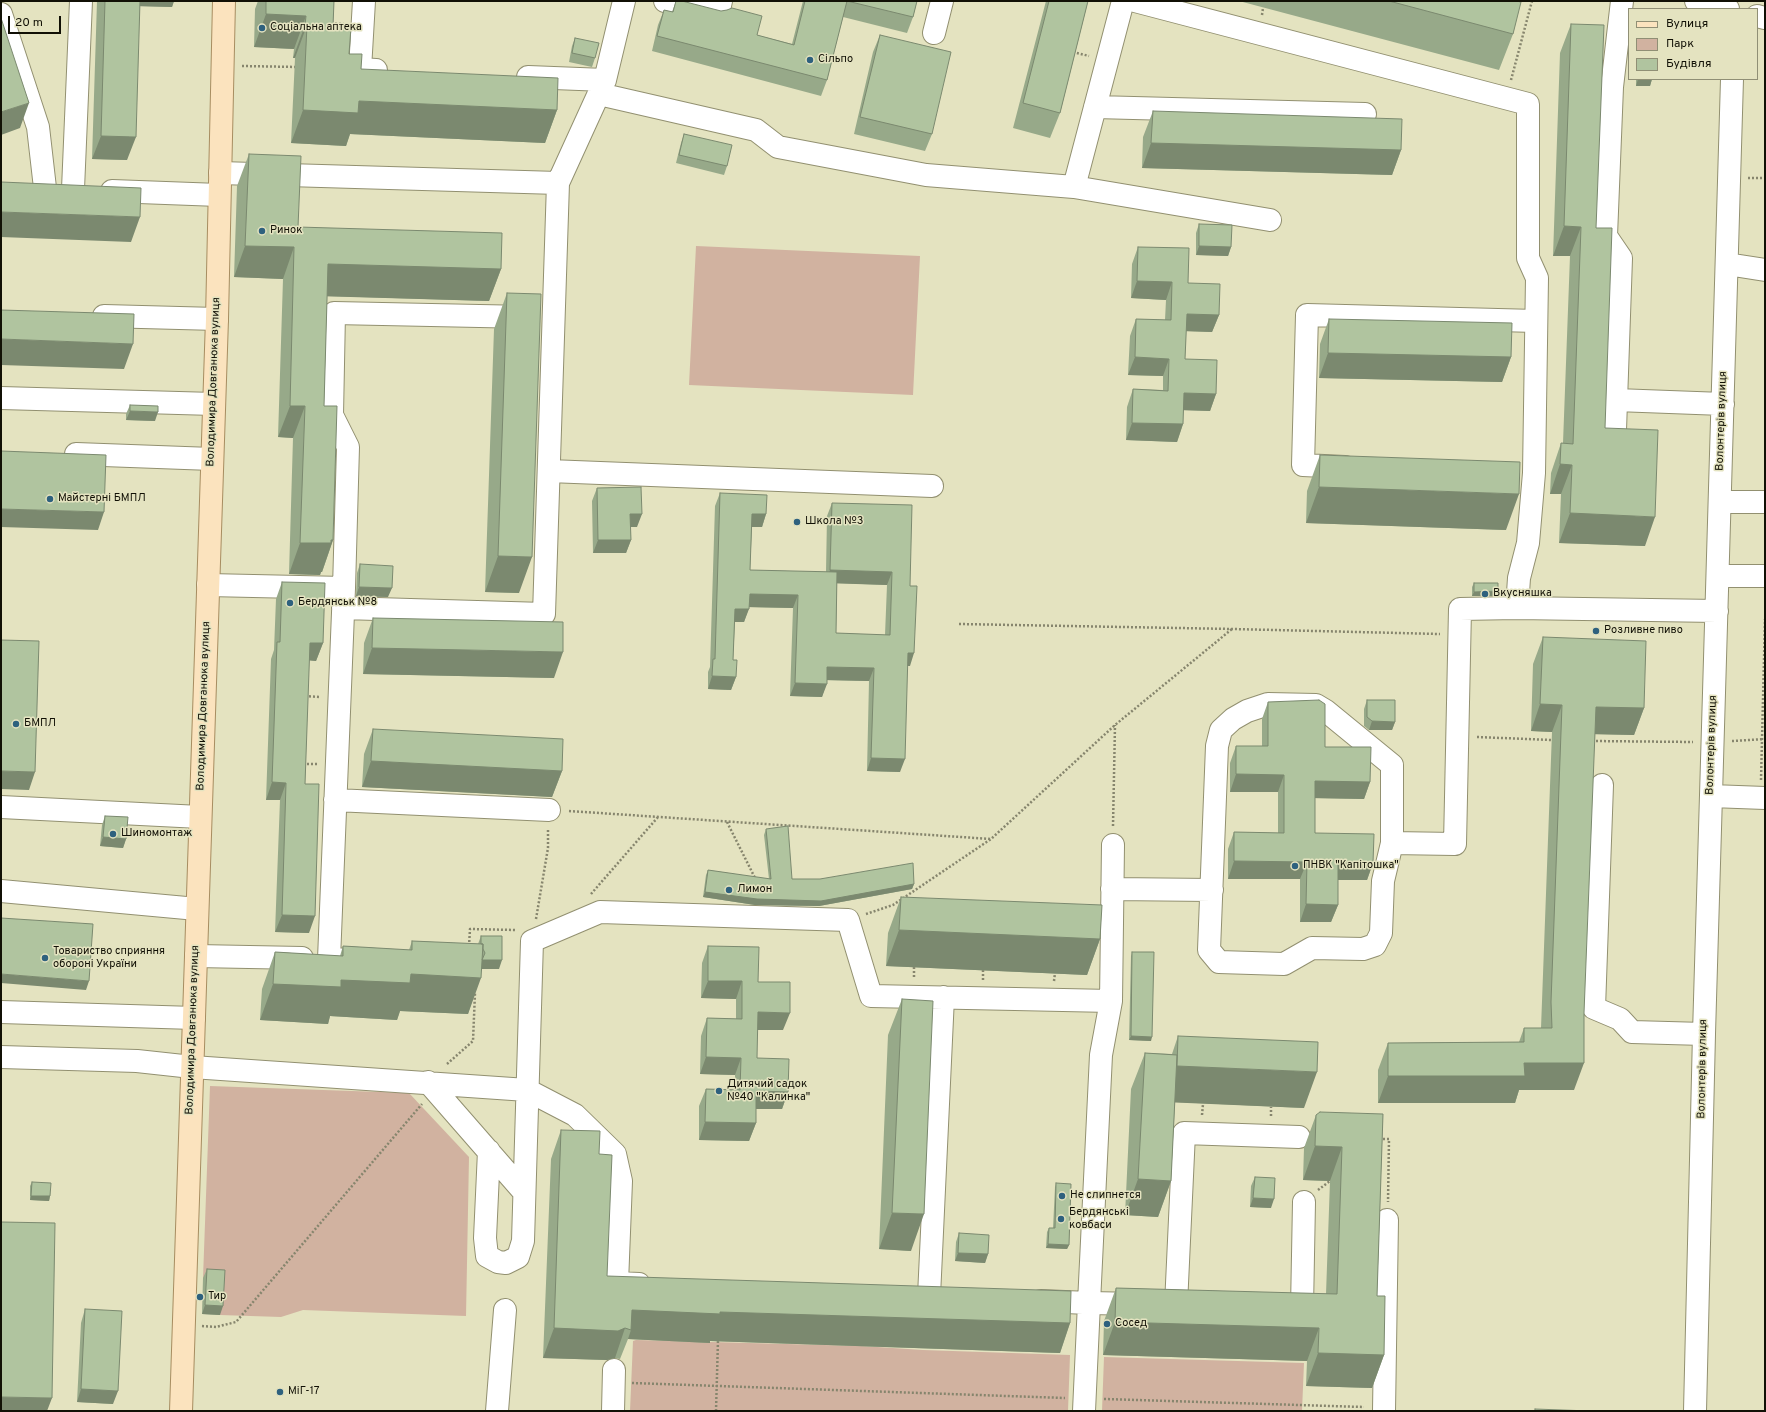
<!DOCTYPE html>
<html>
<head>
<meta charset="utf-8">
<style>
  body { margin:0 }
  #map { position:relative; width:1766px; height:1412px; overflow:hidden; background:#e4e3c0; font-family:Overpass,sans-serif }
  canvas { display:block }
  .frame { position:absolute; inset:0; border:2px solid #111005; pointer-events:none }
  .legend { position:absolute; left:1628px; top:8px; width:130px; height:72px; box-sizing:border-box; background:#e4e3c0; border:1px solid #908f75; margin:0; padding:5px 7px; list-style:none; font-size:12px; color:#111005 }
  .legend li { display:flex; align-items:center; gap:8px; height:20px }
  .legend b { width:20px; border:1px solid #908f75 }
  .scale { position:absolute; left:8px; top:16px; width:53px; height:18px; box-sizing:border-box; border:2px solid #111005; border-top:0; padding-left:5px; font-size:12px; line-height:14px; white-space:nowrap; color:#111005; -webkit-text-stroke:3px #e4e3c0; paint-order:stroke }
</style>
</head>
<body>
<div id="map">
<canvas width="1766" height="1412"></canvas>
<div class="frame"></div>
<ul class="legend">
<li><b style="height:5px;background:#fbe3be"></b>Вулиця</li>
<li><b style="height:11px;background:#d1b2a0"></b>Парк</li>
<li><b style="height:11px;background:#b0c49f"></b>Будівля</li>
</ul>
<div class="scale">20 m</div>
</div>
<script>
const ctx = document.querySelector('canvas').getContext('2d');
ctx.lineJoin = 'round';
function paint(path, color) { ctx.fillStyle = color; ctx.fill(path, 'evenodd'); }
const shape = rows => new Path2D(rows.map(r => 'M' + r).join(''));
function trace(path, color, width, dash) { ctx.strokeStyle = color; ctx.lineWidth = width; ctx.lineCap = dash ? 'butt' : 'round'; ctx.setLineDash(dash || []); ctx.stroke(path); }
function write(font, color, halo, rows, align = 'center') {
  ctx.font = font + ' Overpass,sans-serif'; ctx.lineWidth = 3; ctx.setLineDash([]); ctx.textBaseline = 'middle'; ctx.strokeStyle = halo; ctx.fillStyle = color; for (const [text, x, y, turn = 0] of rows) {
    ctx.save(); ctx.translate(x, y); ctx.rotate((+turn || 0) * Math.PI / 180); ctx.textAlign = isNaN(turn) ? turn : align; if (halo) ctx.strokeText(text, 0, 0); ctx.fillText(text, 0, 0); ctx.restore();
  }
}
paint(shape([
  [696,246,920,256,913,395,689,385],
  [210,1086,409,1093,469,1157,466,1316,303,1310,281,1317,220,1315,203,1278],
  [636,1340,862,1346,923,1350,1070,1355,1068,1411,630,1411,633,1341],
  [1104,1357,1304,1363,1302,1411,1102,1411]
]), '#d1b2a0');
const minor = shape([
  [364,1,360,69,376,70],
  [665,1,718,14,721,1],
  [1135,1,1528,104,1528,258,1537,278,1534,473,1528,543,1519,578,1517,608],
  [1696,1,1728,9],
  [1,14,38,127,45,188],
  [1757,16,1765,18],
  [934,33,942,1],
  [528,77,605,80],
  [599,94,756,130,778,147,926,175,1074,187,1270,220],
  [1095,107,1365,114],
  [220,173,558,183],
  [1074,187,1123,1],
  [73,189,81,1],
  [112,191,219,195],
  [1727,264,1765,270],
  [104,316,217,319],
  [1,398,214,404],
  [1616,400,1723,404],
  [1615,430,1621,258,1606,236,1612,87,1622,1],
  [76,454,212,459],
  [1345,467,1303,465,1307,315,1536,321],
  [549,471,932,486],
  [1720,502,1765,502],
  [1718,576,1765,576],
  [208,585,344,588,329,959,355,960],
  [344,588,348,447,332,415,334,313,528,317],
  [343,608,544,614,558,183,605,80,624,1],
  [1268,704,1316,705,1326,711,1392,765,1392,843,1383,881,1381,933,1375,945,1363,949,1312,948,1284,964,1219,962,1209,950,1217,746,1221,730,1233,719,1247,711,1268,704],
  [1602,785,1594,1008,1620,1019,1632,1032,1704,1034],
  [1711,796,1765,798],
  [335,800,549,810],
  [1,807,200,817],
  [1392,843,1455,844,1460,609,1517,608,1717,611],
  [1112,889,1212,890],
  [1,891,197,909],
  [196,956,302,958],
  [1111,1001,1113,845],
  [1,1012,194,1018],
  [1,1057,137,1061,192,1067,527,1090,575,1115,615,1154,621,1181,617,1283,639,1284],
  [428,1082,524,1192],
  [489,1151,485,1238,487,1256,498,1262,506,1263,518,1257,523,1241,532,941,600,912,848,920,871,996,1111,1001,1101,1055,1089,1303,1141,1304],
  [929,1296,943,997],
  [1041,1301,1089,1303,1084,1411],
  [1176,1305,1184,1133,1299,1137],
  [1288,1308,1302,1308,1304,1202],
  [497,1411,505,1310],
  [613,1411,614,1370],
  [1384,1411,1387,1220],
  [1695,1411,1704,1034,1732,79]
]);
const major = shape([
  [181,1411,217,319,224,1]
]);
trace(minor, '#929070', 24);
trace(major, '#a78d61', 24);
trace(shape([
  [1262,15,1263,8],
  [331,23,344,24],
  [1073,52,1089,56],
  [242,66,297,67],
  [1511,80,1532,1],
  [1748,178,1765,178],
  [959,624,1233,629,1440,634],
  [305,696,320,697],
  [1477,737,1552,740],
  [1592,741,1693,742],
  [1732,741,1765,739],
  [303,764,318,764],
  [1761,780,1765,619],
  [569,811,991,839],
  [727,822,755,878],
  [1113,826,1115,725],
  [591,894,658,817],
  [866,914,893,905,991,839,1115,725,1232,629],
  [536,919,548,848,548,829],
  [469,946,470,929,516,930],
  [914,977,914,967],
  [983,980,983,970],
  [1054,981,1055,973],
  [447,1064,473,1041,475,993],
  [1202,1115,1203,1104],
  [1271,1116,1271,1107],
  [1379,1139,1389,1139,1388,1202],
  [1318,1190,1330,1181],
  [202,1326,216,1327,236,1322,422,1104],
  [632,1383,1065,1398],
  [1104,1399,1364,1407],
  [716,1411,718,1340]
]), '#86856d', 2.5, [2, 2]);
trace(minor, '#fff', 22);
trace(major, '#fbe3be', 22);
paint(shape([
  [97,1,174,1,172,7,140,6,127,160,92,159],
  [258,1,334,1,333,26,349,54,361,69,557,110,545,143,350,134,346,146,291,143,295,58,293,58,294,49,254,47,255,9],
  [676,1,757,35,792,44,803,1,917,1,913,17,907,33,843,17,827,80,821,96,652,51,658,25,664,10,672,12],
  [1046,1,1088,1,1060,113,1050,138,1013,128],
  [1239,1,1516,1,1513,34,1499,70],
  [1571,24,1596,228,1605,428,1645,546,1559,543,1561,494,1550,494,1551,473,1561,443,1563,443,1570,256,1553,256,1560,53],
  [880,35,932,134,925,151,854,134,873,52],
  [575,38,595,58,592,67,569,62,572,46],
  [1636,79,1652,79,1650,86,1636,86],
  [1153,111,1401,150,1392,175,1142,168,1143,137],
  [684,134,727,166,724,175,676,163,681,143],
  [249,154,298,227,501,269,489,301,327,296,324,406,333,540,322,572,321,572,320,575,289,574,293,438,278,437,283,279,234,277,237,186],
  [1199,224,1231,247,1228,256,1196,255,1196,233],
  [1138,247,1188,283,1219,315,1212,332,1186,331,1185,359,1216,394,1210,411,1183,410,1183,424,1177,442,1126,440,1127,407,1133,389,1163,390,1163,376,1128,375,1130,336,1136,319,1165,320,1166,300,1131,298,1132,264],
  [507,293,519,593,485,592,494,329],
  [1329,319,1511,357,1502,382,1319,378,1320,344],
  [130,405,155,421,126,420,126,414],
  [1320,455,1506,530,1306,523,1307,491],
  [597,488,637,527,630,527,631,540,626,553,593,553,592,501],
  [720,493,766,514,762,527,752,527,750,570,826,572,827,516,832,503,910,586,910,666,907,666,900,772,867,771,869,681,827,680,822,697,790,696,793,608,749,607,744,622,735,622,733,660,736,677,731,690,708,689,708,672,710,667,715,506],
  [837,583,887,585,885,635,836,633],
  [360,564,388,597,356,596,357,573],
  [282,582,323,643,316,661,309,660,305,784,309,933,275,932,280,800,266,800,271,659,274,650,276,599],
  [1474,583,1497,596,1472,596,1472,587],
  [373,618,554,678,363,674,364,643],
  [1543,637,1644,708,1634,735,1595,734,1574,1090,1519,1090,1515,1103,1378,1103,1378,1070,1388,1043,1519,1042,1524,1028,1541,1028,1552,732,1531,731,1533,664],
  [1367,700,1395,722,1392,730,1369,730,1364,726,1364,709],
  [1268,702,1325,747,1370,782,1364,799,1315,798,1315,833,1373,863,1367,880,1338,880,1338,905,1331,922,1300,922,1300,879,1228,879,1228,849,1234,832,1278,833,1278,792,1230,792,1230,763,1236,746,1262,746,1262,719],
  [373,729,562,771,552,797,362,787,364,754],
  [105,816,126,839,123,848,100,846,102,825],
  [766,829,792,879,914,884,912,889,819,906,755,905,703,897,706,875,708,870,769,879,764,835],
  [901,897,1100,939,1087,975,886,966,888,933],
  [481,936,499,969,482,969,468,1014,400,1011,397,1020,330,1016,328,1024,260,1020,262,989,275,952,340,956,343,946,409,950,412,941,478,944],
  [708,946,758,982,783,1030,757,1030,757,1058,788,1092,782,1109,756,1109,756,1123,749,1141,699,1140,699,1106,706,1089,735,1090,735,1075,700,1074,701,1036,707,1018,736,1019,736,999,701,998,702,963],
  [1132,952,1151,1041,1129,1040,1131,956],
  [902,999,911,1251,879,1249,888,1035],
  [1178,1036,1304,1108,1175,1102,1171,1181,1158,1217,1125,1215,1131,1089,1145,1053,1172,1054],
  [1383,1114,1377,1296,1384,1355,1372,1388,1306,1386,1307,1361,1103,1355,1104,1321,1116,1288,1326,1294,1330,1181,1303,1180,1304,1148,1316,1115],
  [561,1130,599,1154,607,1276,1070,1323,1060,1353,710,1341,710,1343,628,1339,620,1359,615,1358,607,1360,543,1358,551,1159],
  [1255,1177,1271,1208,1250,1207,1251,1186],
  [32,1182,50,1196,49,1201,30,1200,30,1186],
  [1056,1183,1069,1245,1067,1249,1046,1248,1047,1232,1049,1228,1053,1228,1055,1187],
  [959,1233,988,1254,985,1263,955,1261,956,1242],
  [207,1269,220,1315,202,1314,203,1278],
  [85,1309,113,1404,77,1402,81,1323]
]), '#97a989');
paint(shape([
  [134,1,174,1,172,7,132,6],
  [266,14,306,16,294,49,254,47],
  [305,25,307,25,295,58,293,58],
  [1638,79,1652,79,1650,86,1636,86],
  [359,101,557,110,545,143,350,134,346,146,291,143,303,110],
  [29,103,20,128,1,135,1,112],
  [101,136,136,137,127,160,92,159],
  [1151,143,1401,150,1392,175,1142,168],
  [1,212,140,217,131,242,1,237],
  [1564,226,1581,227,1570,256,1553,256],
  [245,246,294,247,283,279,234,277],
  [1199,246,1231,247,1228,256,1196,255],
  [328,264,501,269,489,301,316,296],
  [1137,281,1172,282,1166,300,1131,298],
  [1187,314,1219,315,1212,332,1181,331],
  [1,339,133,344,124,369,1,365],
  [1328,353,1511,357,1502,382,1319,378],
  [1135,357,1169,359,1163,376,1128,375],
  [1184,393,1216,394,1210,411,1178,410],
  [290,406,305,406,293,438,278,437],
  [130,411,158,412,155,421,126,420],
  [1132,423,1183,424,1177,442,1126,440],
  [1560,464,1572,465,1561,494,1550,494],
  [1319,487,1519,494,1506,530,1306,523],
  [1,509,104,512,98,530,1,527],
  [1570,513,1655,517,1645,546,1559,543],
  [630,514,642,514,637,527,626,527],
  [752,514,766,514,762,527,747,527],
  [333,540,322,572,321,572,320,575,289,574,300,543],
  [598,540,631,540,626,553,593,553],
  [498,556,532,557,519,593,485,592],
  [830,570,892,572,887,585,825,583],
  [359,587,392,588,388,597,356,596],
  [1498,591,1497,596,1472,596,1474,592],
  [750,594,798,595,793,608,745,607],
  [735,609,749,609,744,622,730,622],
  [310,643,323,643,316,661,304,660],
  [372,648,563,652,554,678,363,674],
  [908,653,914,653,910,666,903,666],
  [827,667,874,668,869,681,822,680],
  [712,676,736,677,731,690,708,689],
  [795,683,827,684,822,697,790,696],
  [1540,704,1562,705,1552,732,1531,731],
  [1596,707,1644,708,1634,735,1586,734],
  [1372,721,1395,722,1392,730,1369,730],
  [871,758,905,759,900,772,867,771],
  [371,761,562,771,552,797,362,787],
  [1,771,35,772,29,790,1,789],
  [1236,774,1284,775,1278,792,1230,792],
  [1315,781,1370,782,1364,799,1309,798],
  [272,782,286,783,280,800,266,800],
  [103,837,126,839,123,848,100,846],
  [1234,861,1307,862,1300,879,1228,879],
  [1338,862,1373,863,1367,880,1332,880],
  [914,884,912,889,819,906,755,905,703,897,705,892],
  [1306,904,1338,905,1331,922,1300,922],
  [282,915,315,916,309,933,275,932],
  [899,930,1100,939,1087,975,886,966],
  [482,960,502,960,499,969,479,969],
  [1,974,89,981,86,990,1,983],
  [411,974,481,978,468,1014,400,1011,397,1020,330,1016,328,1024,260,1020,273,984,341,980],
  [708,981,742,981,736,999,701,998],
  [758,1012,790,1013,783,1030,751,1030],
  [1131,1036,1152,1037,1151,1041,1129,1040],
  [706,1057,741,1058,735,1075,700,1074],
  [1524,1063,1584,1063,1574,1090,1519,1090,1515,1103,1378,1103,1388,1076],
  [1177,1066,1317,1072,1304,1108,1164,1102],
  [756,1091,788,1092,782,1109,750,1109],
  [705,1122,756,1123,749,1141,699,1140],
  [1315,1146,1342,1147,1330,1181,1303,1180],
  [1138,1179,1171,1181,1158,1217,1125,1215],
  [31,1196,50,1196,49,1201,30,1200],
  [1253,1198,1274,1199,1271,1208,1250,1207],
  [892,1213,924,1214,911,1251,879,1249],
  [1048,1244,1069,1245,1067,1249,1046,1248],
  [958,1253,988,1254,985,1263,955,1261],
  [205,1305,223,1306,220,1315,202,1314],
  [632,1310,720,1312,1070,1323,1060,1353,710,1341,710,1343,628,1339,631,1330,625,1328,615,1358,607,1360,543,1358,554,1328],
  [1115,1322,1319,1328,1307,1361,1103,1355],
  [1318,1353,1384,1355,1372,1388,1306,1386],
  [81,1389,118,1391,113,1404,77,1402],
  [1,1397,52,1398,47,1411,1,1410]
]), '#7b896f');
const building = shape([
  [105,1,140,1,136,137,101,136,105,1],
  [266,1,334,1,333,26,351,27,349,54,362,54,361,69,558,78,557,110,359,101,358,113,303,110,307,25,305,25,306,16,266,14,266,1],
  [676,1,682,1,721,11,727,10,732,8,762,16,757,35,794,45,805,1,847,1,827,80,657,36,664,10,673,12,676,1],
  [847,1,917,1,913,17,847,1],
  [1049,1,1088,1,1060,113,1023,103,1049,1],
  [1389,1,1516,1,1521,2,1513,34,1389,1],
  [1,18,29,103,1,112,1,18],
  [1571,24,1604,25,1596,228,1612,228,1605,428,1658,430,1655,517,1570,513,1572,465,1560,464,1561,443,1573,444,1581,227,1564,226,1571,24],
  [880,35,951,52,932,134,860,117,880,35],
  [575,38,599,43,595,58,572,53,575,38],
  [1153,111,1402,119,1401,150,1151,143,1153,111],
  [684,134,732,145,727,166,679,155,684,134],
  [249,154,301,156,298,227,502,233,501,269,328,264,324,406,337,406,333,540,331,540,331,543,300,543,305,406,290,406,294,247,245,246,249,154],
  [1,182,141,188,140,217,1,212,1,182],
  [1199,224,1232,225,1231,247,1199,246,1199,224],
  [1138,247,1189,248,1188,283,1220,284,1219,315,1187,314,1185,359,1217,360,1216,394,1184,393,1183,424,1132,423,1133,389,1168,391,1169,359,1135,357,1136,319,1171,320,1172,282,1137,281,1138,247],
  [507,293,541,294,532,557,498,556,507,293],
  [1,310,134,314,133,344,1,339,1,310],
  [1329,319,1512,323,1511,357,1328,353,1329,319],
  [130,405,158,406,158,412,130,411,130,405],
  [1,451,106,455,104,512,1,509,1,451],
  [1320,455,1520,462,1519,494,1319,487,1320,455],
  [641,487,642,514,630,514,631,540,598,540,597,488,641,487],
  [720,493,767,495,766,514,752,514,750,570,837,572,836,633,890,635,892,572,830,570,832,503,912,505,910,586,917,586,914,653,908,653,905,759,871,758,874,668,827,667,827,684,795,683,798,595,750,594,749,609,735,609,733,660,737,660,736,677,712,676,713,659,715,659,720,493],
  [360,564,393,566,392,588,359,587,360,564],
  [282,582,325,583,323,643,310,643,305,784,319,784,315,916,282,915,286,783,272,782,277,642,280,642,282,582],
  [1474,583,1498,583,1498,591,1474,592,1474,583],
  [373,618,563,622,563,652,372,648,373,618],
  [1543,637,1646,641,1644,708,1596,707,1584,1013,1584,1063,1524,1063,1525,1076,1388,1076,1388,1043,1524,1042,1524,1028,1552,1028,1551,1002,1562,705,1540,704,1543,637],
  [1,640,39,641,35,772,1,771,1,640],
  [1319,700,1325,704,1325,747,1371,747,1370,782,1315,781,1315,833,1374,834,1373,863,1338,862,1338,905,1306,904,1307,862,1234,861,1234,832,1284,833,1284,775,1236,774,1236,746,1268,746,1268,702,1319,700],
  [1367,700,1395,700,1395,722,1372,721,1367,717,1367,700],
  [373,729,563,739,562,771,371,761,373,729],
  [105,816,128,817,126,839,103,837,105,816],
  [788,826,792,879,820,879,913,863,914,884,821,901,757,899,705,892,708,870,771,879,766,829,788,826],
  [901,897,1102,905,1100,939,899,930,901,897],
  [1,918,93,924,89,981,1,974,1,918],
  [481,936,502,936,502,960,482,960,485,953,483,949,483,944,481,944,481,936],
  [412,941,483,944,481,978,411,974,410,983,341,980,341,987,273,984,275,952,343,956,343,946,412,950,412,941],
  [708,946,759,947,758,982,790,982,790,1013,758,1012,757,1058,789,1059,788,1092,756,1091,756,1123,705,1122,706,1089,740,1090,741,1058,706,1057,707,1018,742,1019,742,981,708,981,708,946],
  [1132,952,1154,952,1152,1037,1131,1036,1132,952],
  [902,999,933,1001,924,1214,892,1213,902,999],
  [1178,1036,1318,1042,1317,1072,1177,1066,1178,1036],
  [1145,1053,1177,1055,1171,1181,1138,1179,1145,1053],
  [1320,1112,1383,1114,1377,1296,1385,1296,1384,1355,1318,1353,1319,1328,1115,1322,1116,1288,1337,1294,1342,1147,1315,1146,1316,1115,1320,1112],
  [561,1130,600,1131,599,1154,612,1155,607,1276,1071,1291,1070,1323,720,1312,720,1314,632,1310,631,1330,625,1328,618,1331,554,1328,561,1130],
  [1255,1177,1275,1178,1274,1199,1253,1198,1255,1177],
  [32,1182,51,1183,50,1196,31,1196,32,1182],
  [1056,1183,1071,1184,1069,1245,1048,1244,1049,1228,1055,1228,1056,1183],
  [1,1222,55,1223,52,1398,1,1397,1,1222],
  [959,1233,989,1235,988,1254,958,1253,959,1233],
  [207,1269,225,1270,223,1306,205,1305,207,1269],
  [85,1309,122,1311,118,1391,81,1389,85,1309],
  [1535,1409,1590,1411,1535,1411,1535,1409]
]);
paint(building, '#b0c49f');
trace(building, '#7b896f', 1);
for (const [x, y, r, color] of [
  [262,28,4,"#2e617e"],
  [810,60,4,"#2e617e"],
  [262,231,4,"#2e617e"],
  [50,499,4,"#2e617e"],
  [797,522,4,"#2e617e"],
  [1485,594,4,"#2e617e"],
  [290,603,4,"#2e617e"],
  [1596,631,4,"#2e617e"],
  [16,724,4,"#2e617e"],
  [113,834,4,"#2e617e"],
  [1295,866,4,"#2e617e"],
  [729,890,4,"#2e617e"],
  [45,958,4,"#2e617e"],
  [719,1091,4,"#2e617e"],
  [1062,1196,4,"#2e617e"],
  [1061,1219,4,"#2e617e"],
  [200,1297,4,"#2e617e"],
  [1107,1324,4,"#2e617e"],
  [280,1392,4,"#2e617e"]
]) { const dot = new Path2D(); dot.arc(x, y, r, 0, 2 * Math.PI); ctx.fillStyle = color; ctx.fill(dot); trace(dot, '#e4e3c0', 1.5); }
write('11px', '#111005', '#e4e3c0', [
  ["Соціальна аптека",270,28],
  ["Сільпо",818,60],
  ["Ринок",270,231],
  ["Майстерні БМПЛ",58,499],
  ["Школа №3",805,522],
  ["Вкусняшка",1493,594],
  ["Бердянськ №8",298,603],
  ["Розливне пиво",1604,631],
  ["БМПЛ",24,724],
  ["Шиномонтаж",121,834],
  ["ПНВК \"Капітошка\"",1303,866],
  ["Лимон",737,890],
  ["Товариство сприяння",53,952],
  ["обороні України",53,965],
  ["Дитячий садок",727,1085],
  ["№40 \"Калинка\"",727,1098],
  ["Не слипнется",1070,1196],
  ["Бердянські",1069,1213],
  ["ковбаси",1069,1226],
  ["Тир",208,1297],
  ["Сосед",1115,1324],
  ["МіГ-17",288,1392]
], 'left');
write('11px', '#111005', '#e4e3c0', [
  ["Володимира Довганюка вулиця",214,382,-88],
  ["Волонтерів вулиця",1722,421,-88],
  ["Володимира Довганюка вулиця",204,706,-88],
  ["Волонтерів вулиця",1712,745,-88],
  ["Володимира Довганюка вулиця",193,1030,-88],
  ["Волонтерів вулиця",1703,1069,-89]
]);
</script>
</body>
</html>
